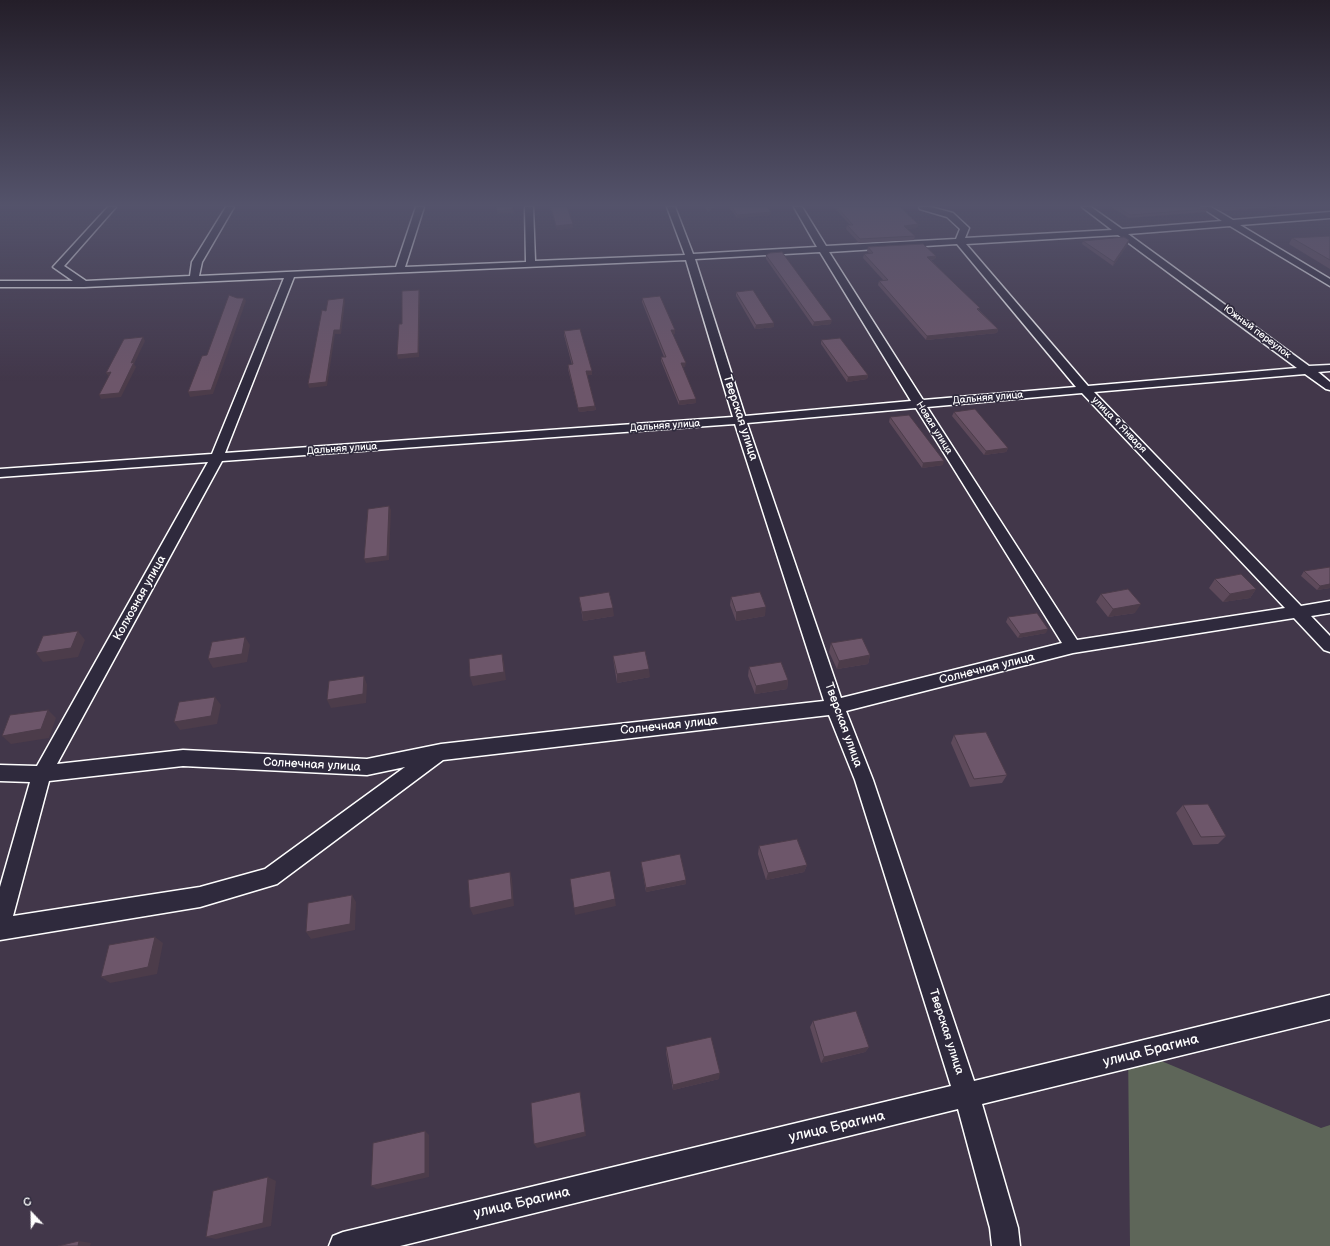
<!DOCTYPE html>
<html>
<head>
<meta charset="utf-8">
<style>
  body { margin:0 }
  #map { position:relative; width:1330px; height:1246px; overflow:hidden; background:#42374a; font-family:"Balsamiq Sans",sans-serif }
  canvas { display:block }
  .north { position:absolute; left:12px; top:1194px; width:40px; height:40px; -webkit-text-stroke:3px #2f2a3d; paint-order:stroke; rotate:338deg; font-size:11px; font-weight:700; line-height:16px; text-align:center; color:#fff }
  .north::after { content:''; display:block; margin:auto; width:14px; height:18px; background:#fff; clip-path:polygon(50% 0,100% 100%,50% 72%,0 100%) }
</style>
</head>
<body>
<div id="map">
<canvas width="1330" height="1246"></canvas>
<div class="north">С</div>
</div>
<script>
const ctx = document.querySelector('canvas').getContext('2d');
ctx.lineJoin = 'round';
function paint(path, color) { ctx.fillStyle = color; ctx.fill(path, 'evenodd'); }
const shape = rows => new Path2D(rows.map(r => 'M' + r).join(''));
function trace(path, color, width, dash) { ctx.strokeStyle = color; ctx.lineWidth = width; ctx.lineCap = dash ? 'butt' : 'round'; ctx.setLineDash(dash || []); ctx.stroke(path); }
function write(font, color, halo, rows, align = 'center') {
  ctx.font = font + ' "Balsamiq Sans",sans-serif'; ctx.lineWidth = 3.5; ctx.setLineDash([]); ctx.textBaseline = 'middle'; ctx.strokeStyle = halo; ctx.fillStyle = color; for (const [text, x, y, turn = 0] of rows) {
    ctx.save(); ctx.translate(x, y); ctx.rotate((+turn || 0) * Math.PI / 180); ctx.textAlign = isNaN(turn) ? turn : align; if (halo) ctx.strokeText(text, 0, 0); ctx.fillText(text, 0, 0); ctx.restore();
  }
}
paint(shape([
  [1128,1047,1321,1128,1330,1125,1330,1246,1130,1246]
]), '#5e6659');
const street = shape([
  [108,207,116,207,64,266,86,281,190,276,192,262,226,207,234,207,202,262,199,276,396,267,416,207,424,207,405,267,526,262,525,207,533,207,535,261,685,255,667,207,675,207,693,254,817,247,794,207,802,207,826,246,956,239,960,229,947,217,920,209,919,207,931,207,953,213,969,228,965,238,1112,230,1082,207,1091,207,1122,229,1222,221,1201,207,1211,207,1233,220,1330,212,1330,218,1240,225,1330,279,1330,286,1230,226,1128,234,1309,366,1330,365,1330,371,1318,372,1330,382,1330,390,1326,389,1305,374,1094,392,1301,606,1330,601,1330,613,1311,616,1330,636,1330,652,1324,650,1294,618,1073,653,846,711,873,780,974,1081,1330,995,1330,1019,982,1104,1018,1228,1020,1246,992,1246,990,1228,958,1109,400,1246,329,1246,333,1236,343,1232,951,1086,855,780,829,715,443,760,277,884,200,907,0,940,0,887,30,782,0,781,0,765,37,766,208,462,0,477,0,469,212,454,284,278,84,287,0,287,0,281,73,281,53,267,108,207],
  [1118,235,1297,368,1088,386,966,244,1118,235],
  [957,244,1076,387,923,400,829,252,957,244],
  [820,252,911,401,745,416,695,259,820,252],
  [686,260,733,417,225,453,294,277,686,260],
  [1082,393,1285,608,1077,640,927,407,1082,393],
  [916,408,1062,643,841,698,747,423,916,408],
  [735,424,824,701,441,744,367,759,183,750,57,764,222,461,735,424],
  [183,766,367,775,405,767,265,869,200,887,13,916,49,781,183,766]
]);
trace(street, '#fff', 3);
paint(street, '#2f2a3d');
paint(shape([
  [550,207,567,207,573,228,557,230],
  [705,207,715,207,708,212],
  [729,207,767,207,771,212,770,215,737,218],
  [834,207,900,207,918,224,917,228,907,229,915,236,914,240,859,243,846,229,847,225,850,225],
  [1111,207,1205,207,1208,209,1206,212,1129,218],
  [1213,207,1276,207,1221,211],
  [1330,236,1330,269,1289,244,1292,238],
  [1129,240,1128,244,1113,266,1082,244,1083,241],
  [868,247,936,256,935,259,931,260,980,311,998,329,997,333,926,340,878,285,879,281,884,281,863,258,864,254,870,254,867,251],
  [766,255,831,324,813,326,766,259],
  [736,292,774,327,755,329,736,296],
  [642,298,675,334,673,334,685,367,682,367,696,399,696,403,679,405,661,361,661,357,664,357,642,302],
  [564,331,592,375,587,375,596,410,579,412,568,369,568,365,572,365,564,335],
  [821,340,868,375,867,379,847,382,821,344],
  [954,412,1008,448,1006,452,984,455,952,416],
  [890,417,943,465,922,468,889,422],
  [1304,571,1330,588,1317,590,1301,576],
  [1215,579,1256,589,1250,598,1223,602,1209,588],
  [1101,594,1135,613,1108,617,1096,602],
  [579,597,614,616,583,621],
  [731,597,765,616,736,621,730,605],
  [1008,617,1046,633,1018,638,1006,622],
  [831,643,870,655,868,664,837,669,829,652],
  [613,656,650,677,617,683,614,665],
  [749,667,788,680,787,689,755,694,748,676],
  [954,735,1007,775,1002,783,970,787,951,743],
  [1183,805,1226,836,1218,844,1193,845,1176,813],
  [759,846,807,865,804,872,766,880,758,854],
  [641,862,686,880,686,884,646,892],
  [813,1021,869,1047,865,1052,821,1063,810,1027],
  [666,1047,719,1079,673,1090,666,1053]
]), '#5e4a5b');
paint(shape([
  [710,207,715,207,708,212,708,208],
  [513,209,514,213,498,214,497,211],
  [771,212,770,215,737,218,737,215],
  [573,224,573,228,557,230,556,226],
  [918,224,917,228,903,229,904,226],
  [1129,240,1128,244,1113,266,1114,262],
  [936,256,935,259,927,260,927,257],
  [419,290,420,293,419,357,398,359,397,355],
  [244,298,246,301,213,394,190,397,188,392],
  [344,298,345,302,341,334,335,334,327,386,309,388,308,384,334,330],
  [832,320,831,324,813,326,814,322],
  [774,323,774,327,755,329,756,325],
  [998,329,997,333,926,340,927,336],
  [671,330,675,330,675,334,671,334],
  [143,337,145,341,134,364,136,367,121,397,101,399,99,395,131,363],
  [681,363,686,363,685,367,681,367],
  [586,371,592,371,592,375,586,375],
  [111,372,109,377,106,373],
  [868,375,867,379,847,382,848,377],
  [696,399,696,403,679,405,679,401],
  [595,406,596,410,579,412,578,408],
  [1008,448,1006,452,984,455,986,451],
  [944,461,943,465,922,468,923,463],
  [389,506,391,510,389,560,366,563,364,559],
  [1330,584,1330,588,1317,590,1320,586],
  [1256,589,1250,598,1223,602,1230,594],
  [1141,604,1135,613,1108,617,1113,609],
  [766,607,765,616,736,621,736,612],
  [613,608,614,616,583,621,582,612],
  [1048,629,1046,633,1018,638,1020,634],
  [78,631,85,640,78,657,43,662,36,653],
  [245,637,250,645,247,662,213,668,208,659],
  [502,654,504,663,506,680,473,686,470,677],
  [870,655,868,664,837,669,839,661],
  [649,669,650,677,617,683,617,674],
  [364,676,367,685,366,703,331,708,327,700],
  [788,680,787,689,755,694,756,686],
  [215,697,221,705,217,724,180,730,174,722],
  [48,710,56,718,49,738,11,744,2,736],
  [807,865,804,872,766,880,768,873],
  [510,872,512,879,514,906,473,915,470,908],
  [686,880,686,884,646,892,646,888],
  [352,895,356,902,355,930,311,939,306,932],
  [615,899,616,906,575,915,574,908],
  [155,937,163,943,157,974,110,983,101,977],
  [869,1047,865,1052,821,1063,824,1057],
  [720,1073,719,1079,673,1090,673,1085],
  [580,1092,581,1097,586,1136,537,1148,534,1144],
  [425,1131,429,1135,429,1177,377,1189,371,1186],
  [268,1177,276,1181,271,1226,216,1239,206,1237],
  [79,1241,91,1243,90,1246,78,1246]
]), '#4c3c4a');
const building = shape([
  [496,207,513,207,513,209,497,211,496,207],
  [551,207,567,207,573,224,556,226,551,207],
  [732,207,767,207,771,212,737,215,732,207],
  [837,207,900,207,918,224,904,226,915,236,860,239,847,225,853,225,837,207],
  [1118,207,1205,207,1208,209,1130,215,1118,207],
  [1221,207,1233,207,1223,208,1221,207],
  [1330,236,1330,260,1292,238,1330,236],
  [1124,237,1129,240,1114,262,1083,241,1124,237],
  [923,244,936,256,927,257,980,308,977,309,998,329,927,336,879,281,888,280,864,254,873,253,868,247,923,244],
  [782,252,832,320,814,322,766,255,770,253,782,252],
  [419,290,418,353,397,355,399,324,402,324,402,291,419,290],
  [753,290,774,323,756,325,736,292,753,290],
  [229,295,237,298,244,298,211,390,188,392,202,356,207,355,229,295],
  [660,296,675,330,671,330,686,363,681,363,696,399,679,401,661,357,666,357,642,298,660,296],
  [344,298,340,330,334,330,326,382,308,384,322,310,326,311,328,300,344,298],
  [580,329,592,371,586,371,595,406,578,408,568,365,573,364,564,331,580,329],
  [143,337,131,363,134,362,119,393,99,395,111,372,106,373,124,339,143,337],
  [840,338,868,375,848,377,821,340,840,338],
  [975,409,1008,448,986,451,954,412,975,409],
  [909,415,944,461,923,463,890,417,909,415],
  [389,506,387,556,364,559,368,509,389,506],
  [1330,567,1330,584,1320,586,1304,571,1330,567],
  [1241,574,1256,589,1230,594,1215,579,1241,574],
  [1128,589,1141,604,1113,609,1101,594,1128,589],
  [609,592,613,608,582,612,579,597,609,592],
  [760,592,766,607,736,612,731,597,760,592],
  [1037,613,1048,629,1020,634,1008,617,1037,613],
  [78,631,71,648,36,653,43,636,78,631],
  [245,637,242,654,208,659,212,642,245,637],
  [862,638,870,655,839,661,831,643,862,638],
  [645,651,649,669,617,674,613,656,645,651],
  [502,654,504,672,470,677,469,659,502,654],
  [781,662,788,680,756,686,749,667,781,662],
  [364,676,363,694,327,700,329,681,364,676],
  [215,697,211,716,174,722,179,702,215,697],
  [48,710,41,729,2,736,10,715,48,710],
  [986,732,1007,775,974,779,954,735,986,732],
  [1208,804,1226,836,1201,837,1183,805,1208,804],
  [797,839,807,865,768,873,759,846,797,839],
  [680,854,686,880,646,888,641,862,680,854],
  [610,871,615,899,574,908,570,879,610,871],
  [510,872,512,899,470,908,468,880,510,872],
  [352,895,350,924,306,932,308,903,352,895],
  [155,937,148,967,101,977,109,945,155,937],
  [856,1011,869,1047,824,1057,813,1021,856,1011],
  [711,1037,720,1073,673,1085,666,1047,711,1037],
  [580,1092,585,1132,534,1144,531,1103,580,1092],
  [425,1131,425,1173,371,1186,373,1143,425,1131],
  [268,1177,263,1223,206,1237,213,1191,268,1177],
  [79,1241,78,1246,58,1246,79,1241]
]);
paint(building, '#6d566a');
trace(building, '#4c3c4a', 1);
const sky = ctx.createLinearGradient(0, 0, 0, 381);
sky.addColorStop(0, '#241e29');
sky.addColorStop(0.54, '#54536b');
sky.addColorStop(1, '#54536b00');
ctx.fillStyle = sky;
ctx.fillRect(0, 0, 1330, 381);
write('10px', '#fff', '#2f2a3d', [
  ["Южный переулок",1257,332,37],
  ["Дальняя улица",988,398,-5],
  ["улица 9 Января",1119,425,46],
  ["Дальняя улица",665,426,-4],
  ["Новая улица",934,428,58],
  ["Дальняя улица",342,449,-4]
]);
write('12px', '#fff', '#2f2a3d', [
  ["Тверская улица",740,418,72],
  ["Колхозная улица",140,598,-61],
  ["Солнечная улица",987,669,-14],
  ["Тверская улица",843,725,70],
  ["Солнечная улица",669,726,-6],
  ["Солнечная улица",312,765,3],
  ["Тверская улица",946,1032,72]
]);
write('14px', '#fff', '#2f2a3d', [
  ["улица Брагина",1151,1051,-14],
  ["улица Брагина",837,1127,-13],
  ["улица Брагина",522,1203,-13]
]);
</script>
</body>
</html>
